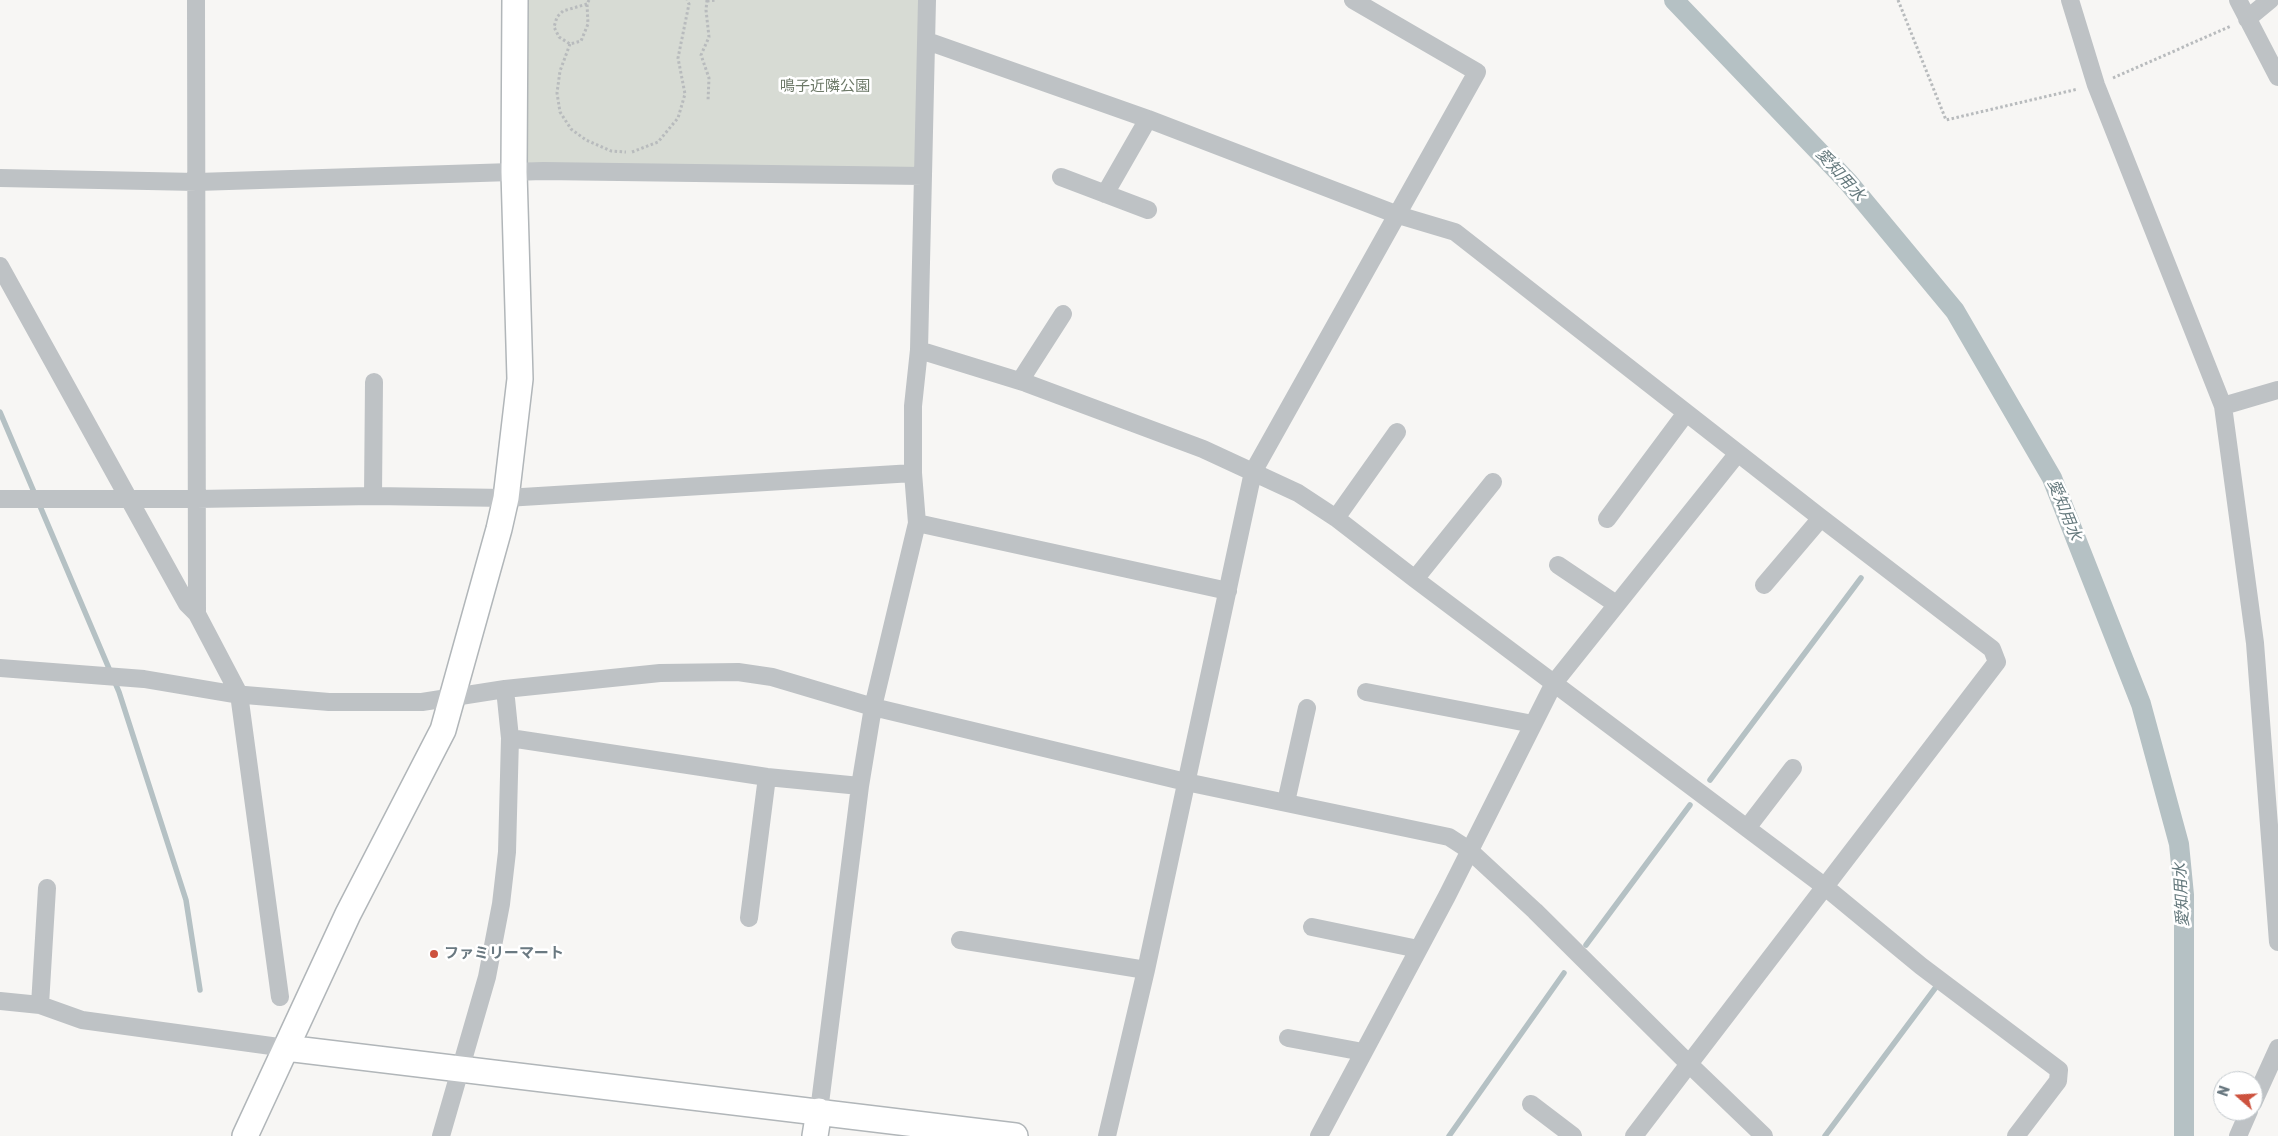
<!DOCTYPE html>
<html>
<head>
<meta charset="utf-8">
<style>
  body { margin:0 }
  #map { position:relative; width:2278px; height:1136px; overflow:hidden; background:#f7f6f4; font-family:Rubik,sans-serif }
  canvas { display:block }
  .north { position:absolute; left:2213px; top:1071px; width:50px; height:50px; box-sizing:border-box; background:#fff; border:1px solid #c3c9cd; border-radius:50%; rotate:289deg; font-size:14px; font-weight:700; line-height:20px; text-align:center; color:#6a7981 }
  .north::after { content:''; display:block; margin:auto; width:18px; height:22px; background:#cd523e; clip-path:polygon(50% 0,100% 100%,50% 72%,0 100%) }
</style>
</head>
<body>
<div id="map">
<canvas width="2278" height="1136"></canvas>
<div class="north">N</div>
</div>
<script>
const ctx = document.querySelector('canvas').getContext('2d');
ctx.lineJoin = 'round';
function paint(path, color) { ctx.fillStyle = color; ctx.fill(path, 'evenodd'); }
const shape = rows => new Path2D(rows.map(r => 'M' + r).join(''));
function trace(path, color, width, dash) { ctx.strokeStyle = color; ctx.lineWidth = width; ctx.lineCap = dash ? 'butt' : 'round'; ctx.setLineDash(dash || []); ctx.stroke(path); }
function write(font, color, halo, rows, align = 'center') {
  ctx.font = font + ' Rubik,"Noto Sans JP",sans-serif'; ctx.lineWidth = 5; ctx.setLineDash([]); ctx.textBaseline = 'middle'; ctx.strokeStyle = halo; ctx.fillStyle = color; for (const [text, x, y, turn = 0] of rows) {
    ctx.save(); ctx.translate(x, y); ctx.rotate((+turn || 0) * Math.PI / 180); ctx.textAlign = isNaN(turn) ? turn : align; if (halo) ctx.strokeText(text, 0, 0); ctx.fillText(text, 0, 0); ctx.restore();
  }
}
paint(shape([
  [515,0,927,0,923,176,514,172]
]), '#d7dbd4');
trace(shape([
  [0,412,119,692,186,900,200,990],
  [1710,780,1861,578],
  [1586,945,1690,805],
  [1449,1136,1564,973],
  [1825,1136,1939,983]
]), '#b5c1c4', 5.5);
trace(shape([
  [1674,0,1848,182,1955,311,2052,478,2141,704,2179,844,2184,895,2184,1136]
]), '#b5c1c4', 20);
const secondary = shape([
  [286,1048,1015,1136],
  [245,1136,348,914,443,730,499,529,506,498,520,379,514,172,515,0],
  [815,1136,819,1111]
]);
trace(secondary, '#b1b6b9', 28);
trace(shape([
  [707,0,706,10,709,37,701,55,709,78,708,101],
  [1898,0,1946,120,2078,89],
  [707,1,717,0],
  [587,4,563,11,557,17,554,27,559,37,570,44,581,41,588,24,587,4,589,0],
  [570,44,560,71,557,93,560,112,571,129,586,140,611,151,626,152],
  [2113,78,2231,26],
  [632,152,658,142,678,118,685,94,678,58,689,4,687,0]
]), '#b8bbbd', 3, [2.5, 2.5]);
trace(shape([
  [196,0,197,614,239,694,280,997],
  [2070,0,2096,85,2223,406,2255,643,2278,942],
  [2238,0,2278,77],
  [2247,19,2270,0],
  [1061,177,1148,210],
  [0,178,197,182,543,171,923,176],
  [1105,194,1148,119],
  [0,266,187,604,197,614],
  [919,350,1026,383,1203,449,1298,493,1336,518,1415,579,1824,886,1921,966,2059,1070,2058,1081,2016,1136],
  [1020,381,1063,314],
  [2223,406,2278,390],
  [373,496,374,382],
  [0,499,197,499,373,496,506,498,913,473],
  [1336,518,1397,432],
  [1607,519,1686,413],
  [917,523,1228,591],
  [1558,565,1616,604],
  [1415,579,1493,482],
  [1764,585,1821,518],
  [0,668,144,679,233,694,329,702,422,702,505,689,660,673,738,672,772,677,873,707,1186,782,1449,837,1469,850,1535,911,1689,1064,1997,662,1992,649,1821,518,1455,232,1398,215,1148,119,927,41],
  [1366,692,1533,724],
  [510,738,767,777,860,786],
  [1286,802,1307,708],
  [1747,828,1793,768],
  [749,918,767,777],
  [1312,927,1418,949],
  [960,940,1146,970],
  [0,1001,40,1005,82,1020,286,1048],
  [40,1005,47,888],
  [1288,1038,1363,1052],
  [2253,1103,2278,1048],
  [1531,1104,1573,1136],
  [819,1111,860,786,873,707,917,523,913,473,913,406,919,350,927,0],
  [441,1136,487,977,501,904,507,852,510,738,505,689],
  [1107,1136,1146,970,1253,472,1477,72,1353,0],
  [1319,1136,1447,896,1554,683,1738,453],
  [1634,1136,1689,1064,1764,1136],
  [2238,1136,2249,1111]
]), '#bec2c5', 18);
trace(secondary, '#fff', 25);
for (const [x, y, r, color] of [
  [434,954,5,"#cd523e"]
]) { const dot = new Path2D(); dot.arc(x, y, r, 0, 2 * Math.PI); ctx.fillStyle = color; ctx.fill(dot); trace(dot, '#fff', 2); }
write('15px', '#6d7968', '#fff', [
  ["鳴子近隣公園",825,87]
]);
write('bold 15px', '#6a7981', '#fff', [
  ["ファミリーマート",444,954]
], 'left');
write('italic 16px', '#65797d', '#fff', [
  ["愛知用水",1840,175,48],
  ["愛知用水",2064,510,68],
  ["愛知用水",2182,895,-93]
]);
</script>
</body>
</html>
